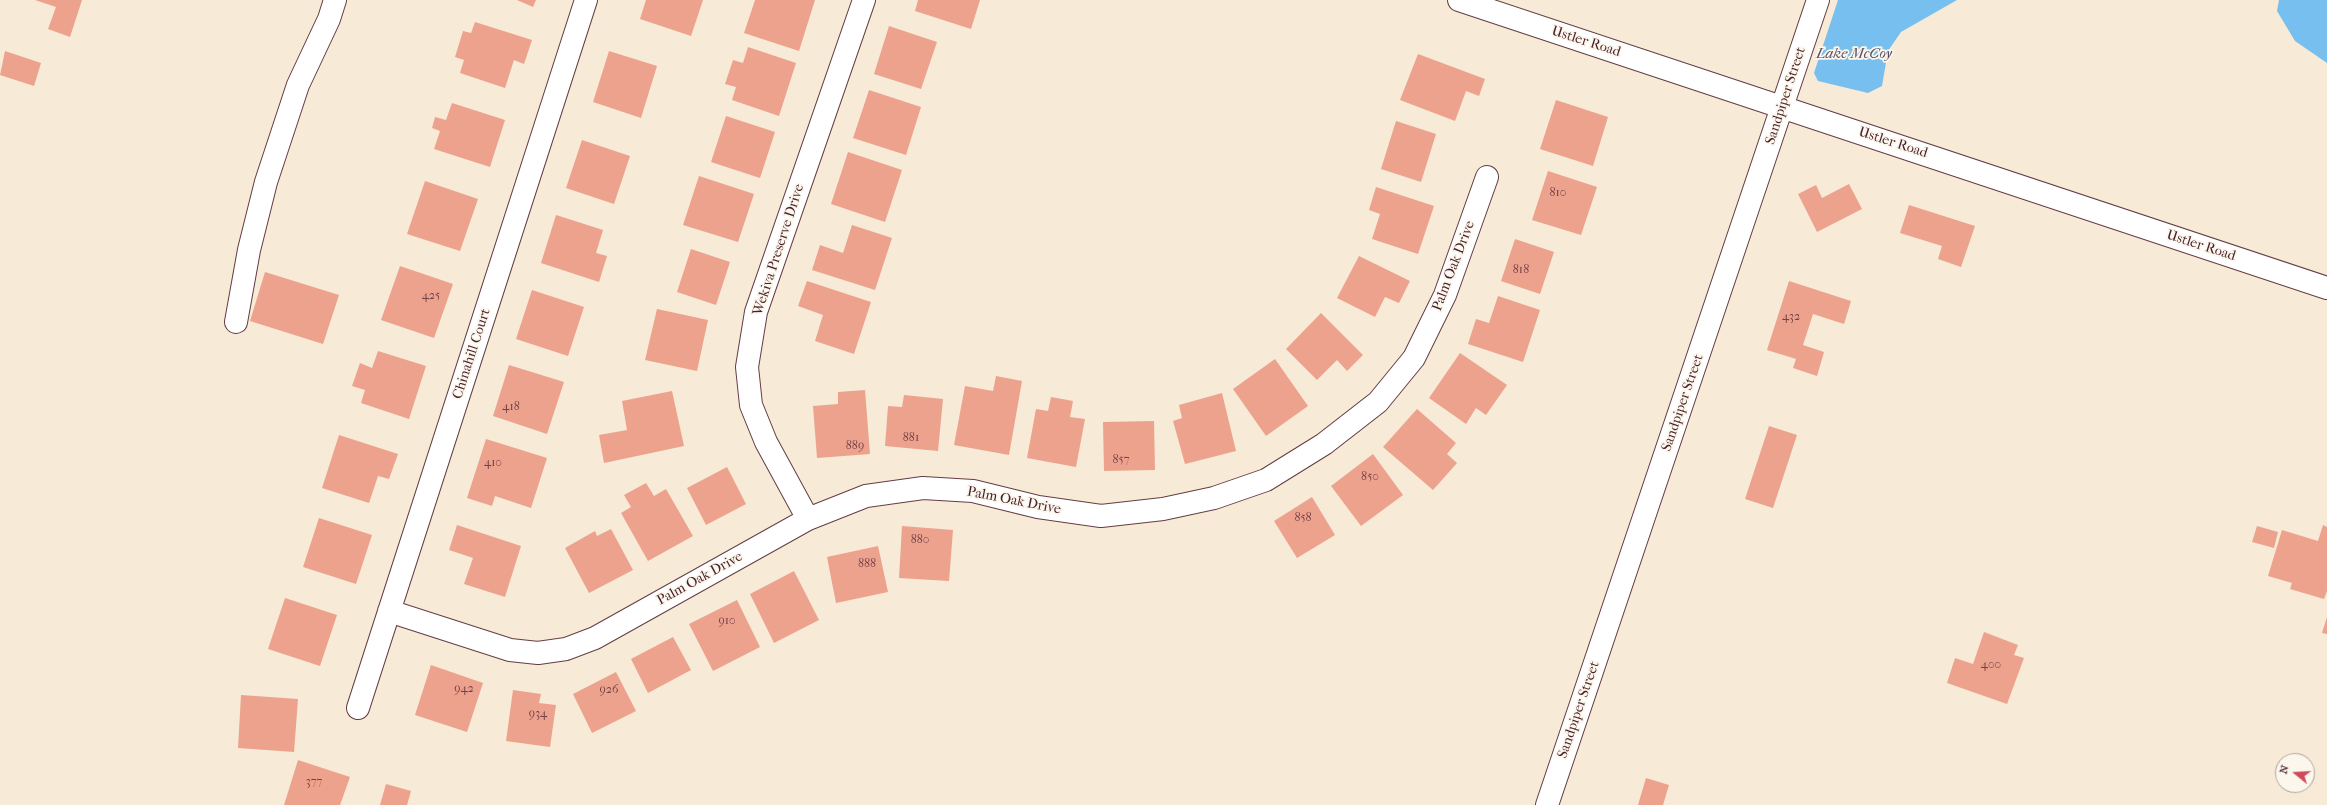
<!DOCTYPE html>
<html>
<head>
<meta charset="utf-8">
<style>
  body { margin:0 }
  #map { position:relative; width:2327px; height:805px; overflow:hidden; background:#f7ead6; font-family:"IM FELL French Canon",serif }
  canvas { display:block }
  .north { position:absolute; left:2275px; top:753px; width:40px; height:40px; box-sizing:border-box; background:#fbf7ec; border:1px solid #b4a19f; border-radius:50%; rotate:288deg; font-size:11px; font-weight:700; line-height:16px; text-align:center; color:#4a1f2b }
  .north::after { content:''; display:block; margin:auto; width:14px; height:18px; background:#d1495b; clip-path:polygon(50% 0,100% 100%,50% 72%,0 100%) }
</style>
</head>
<body>
<div id="map">
<canvas width="2327" height="805"></canvas>
<div class="north">N</div>
</div>
<script>
const ctx = document.querySelector('canvas').getContext('2d');
ctx.lineJoin = 'round';
function paint(path, color) { ctx.fillStyle = color; ctx.fill(path, 'evenodd'); }
const shape = rows => new Path2D(rows.map(r => 'M' + r).join(''));
function trace(path, color, width, dash) { ctx.strokeStyle = color; ctx.lineWidth = width; ctx.lineCap = dash ? 'butt' : 'round'; ctx.setLineDash(dash || []); ctx.stroke(path); }
function write(font, color, halo, rows, align = 'center') {
  ctx.font = font + ' "IM FELL French Canon",serif'; ctx.lineWidth = 3.5; ctx.setLineDash([]); ctx.textBaseline = 'middle'; ctx.strokeStyle = halo; ctx.fillStyle = color; for (const [text, x, y, turn = 0] of rows) {
    ctx.save(); ctx.translate(x, y); ctx.rotate((+turn || 0) * Math.PI / 180); ctx.textAlign = isNaN(turn) ? turn : align; if (halo) ctx.strokeText(text, 0, 0); ctx.fillText(text, 0, 0); ctx.restore();
  }
}
paint(shape([
  [1838,0,1957,0,1901,32,1888,51,1882,86,1868,93,1818,81,1814,73],
  [2279,0,2327,0,2327,63,2295,41,2277,11]
]), '#77bfef');
paint(shape([
  [35,0,82,0,70,37,48,29,56,7],
  [517,0,536,0,533,7],
  [646,0,703,0,691,36,640,19],
  [755,0,815,0,799,51,744,33],
  [918,0,980,0,971,29,915,11],
  [475,22,532,40,524,64,514,60,505,88,460,73,464,60,455,57,463,31,471,33],
  [889,26,937,42,921,89,874,74],
  [748,47,796,63,779,116,732,100,736,87,725,84,733,60,743,63],
  [5,51,41,63,34,86,0,75],
  [609,51,657,66,641,118,593,102],
  [1418,54,1485,79,1479,96,1466,91,1455,121,1400,100],
  [869,90,921,107,906,155,853,138],
  [1556,100,1608,117,1593,166,1540,149],
  [452,103,505,120,490,167,434,149,440,131,432,128,435,117,446,120],
  [726,116,775,132,760,178,711,162],
  [1396,121,1436,134,1421,182,1381,169],
  [582,140,630,156,614,204,566,188],
  [848,152,902,170,885,222,831,204],
  [1548,171,1597,187,1581,235,1532,220],
  [699,176,754,194,738,242,683,225],
  [425,181,478,199,460,251,407,234],
  [1849,184,1862,209,1817,232,1798,194,1816,185,1822,198],
  [1376,187,1434,206,1418,254,1372,239,1380,214,1369,210],
  [1909,205,1975,226,1961,267,1938,259,1942,246,1900,233],
  [556,215,603,230,596,253,607,256,599,282,541,263],
  [852,225,892,238,875,290,812,270,820,245,843,253],
  [1515,239,1554,252,1540,294,1501,281],
  [691,249,730,262,716,305,677,292],
  [1359,256,1410,281,1399,303,1385,297,1375,317,1337,298],
  [400,266,453,284,434,338,381,320],
  [265,272,339,295,323,344,250,321],
  [807,281,871,302,854,354,815,341,823,315,798,306],
  [1789,281,1851,301,1844,324,1813,314,1803,345,1824,352,1817,376,1793,368,1796,359,1767,350],
  [532,290,584,307,568,356,516,339],
  [1498,296,1540,310,1523,362,1468,344,1476,319,1489,323],
  [657,309,708,320,697,371,645,360],
  [1321,313,1363,355,1347,371,1337,360,1317,380,1286,349],
  [378,351,426,366,409,419,361,403,365,390,352,386,360,363,372,368],
  [1460,353,1507,385,1486,415,1476,408,1466,424,1429,398],
  [1275,359,1308,406,1266,436,1233,389],
  [509,365,564,382,547,434,493,416],
  [996,376,1022,381,1009,455,954,445,965,386,993,391],
  [865,390,870,454,817,458,813,406,838,404,838,392],
  [672,391,684,446,604,463,599,435,627,430,622,401],
  [1222,393,1236,451,1185,464,1173,421,1182,418,1179,405],
  [904,395,943,399,938,451,885,446,888,406,902,407],
  [1051,397,1073,401,1070,417,1085,419,1076,467,1027,458,1036,409,1048,411],
  [1417,409,1456,443,1447,454,1457,463,1433,490,1383,447],
  [1154,421,1155,470,1104,471,1103,422],
  [1769,426,1797,435,1773,508,1745,499],
  [339,435,398,454,389,479,378,476,369,503,322,488],
  [486,439,547,458,531,508,495,496,492,506,467,498],
  [1373,454,1403,495,1361,526,1331,486],
  [727,467,746,504,706,525,687,488],
  [646,483,654,496,666,489,693,536,648,561,621,513,631,507,624,495],
  [1312,497,1335,535,1297,558,1274,521],
  [319,518,372,535,356,584,303,567],
  [457,525,521,546,505,597,464,584,473,558,449,550],
  [2323,525,2327,527,2327,591,2324,599,2290,589,2292,583,2268,576,2282,530,2318,541],
  [902,526,953,530,949,581,899,578],
  [2257,526,2278,532,2274,548,2252,542],
  [611,529,633,570,589,593,565,548,595,531,597,536],
  [878,546,888,592,836,603,827,557],
  [794,571,819,620,774,643,750,594],
  [285,598,337,615,320,666,268,649],
  [737,600,760,647,713,671,689,624],
  [2327,617,2327,634,2322,633],
  [1984,632,2018,645,2014,655,2024,658,2007,704,1947,683,1955,658,1973,664],
  [673,637,691,670,648,693,631,659],
  [431,665,483,683,467,732,415,715],
  [616,672,636,711,592,733,573,694],
  [513,690,541,694,539,703,556,705,550,747,506,741],
  [241,695,298,699,294,752,238,748],
  [298,760,350,777,340,805,284,805],
  [1646,778,1669,785,1663,805,1638,805],
  [386,784,411,791,407,805,380,805]
]), '#eda28e');
const minor = shape([
  [1459,0,2327,288],
  [236,322,249,250,266,182,298,85,329,19,335,0],
  [808,519,766,442,751,405,747,367,756,312,864,0],
  [389,611,510,650,538,653,566,649,595,638,808,519,866,496,923,488,973,491,1038,507,1101,516,1163,509,1214,498,1266,480,1324,444,1378,402,1414,358,1445,295,1487,177],
  [358,708,586,0],
  [1547,805,1818,0]
]);
trace(minor, '#643d45', 24);
trace(minor, '#fff', 22);
write('12px', '#734044', null, [
  ["810",1558,193],
  ["818",1521,270],
  ["425",431,296],
  ["432",1791,317],
  ["418",511,407],
  ["881",911,438],
  ["889",855,446],
  ["857",1121,460],
  ["410",493,463],
  ["850",1370,477],
  ["858",1303,518],
  ["880",920,540],
  ["888",867,564],
  ["910",727,621],
  ["400",1991,665],
  ["942",464,689],
  ["926",609,690],
  ["934",538,714],
  ["377",314,782]
]);
write('14px', '#4a1f2b', '#fbf7ec', [
  ["Ustler Road",1586,42,18],
  ["Sandpiper Street",1786,96,-72],
  ["Ustler Road",1893,143,18],
  ["Ustler Road",2201,246,18],
  ["Wekiva Preserve Drive",779,250,-72],
  ["Palm Oak Drive",1454,266,-69],
  ["Chinahill Court",472,354,-72],
  ["Sandpiper Street",1683,403,-71],
  ["Palm Oak Drive",1014,501,11],
  ["Palm Oak Drive",700,579,-29],
  ["Sandpiper Street",1579,710,-71]
]);
write('italic 15px', '#584f66', '#fbf7ec', [
  ["Lake McCoy",1854,54]
]);
</script>
</body>
</html>
